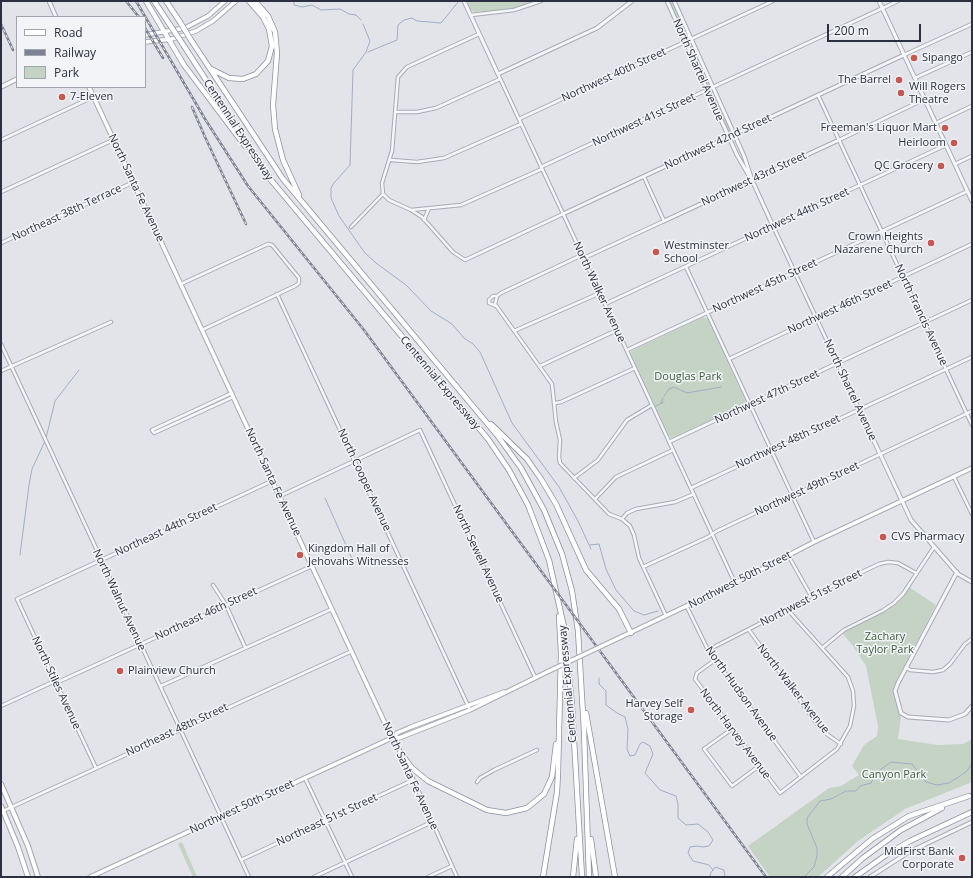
<!DOCTYPE html>
<html>
<head>
<meta charset="utf-8">
<style>
  body { margin:0 }
  #map { position:relative; width:973px; height:878px; overflow:hidden; background:#e3e4ea; font-family:"Open Sans",sans-serif }
  canvas { display:block }
  .frame { position:absolute; inset:0; border:2px solid #2c2f41; pointer-events:none }
  .legend { position:absolute; left:16px; top:16px; width:130px; height:72px; box-sizing:border-box; background:#f2f4f7; border:1px solid #a3a5ae; margin:0; padding:5px 7px; list-style:none; font-size:12px; color:#2c2f41 }
  .legend li { display:flex; align-items:center; gap:8px; height:20px }
  .legend b { width:20px; border:1px solid #a3a5ae }
  .scale { position:absolute; left:827px; top:24px; width:94px; height:18px; box-sizing:border-box; border:2px solid #2c2f41; border-top:0; padding-left:5px; font-size:12px; line-height:14px; white-space:nowrap; color:#2c2f41; -webkit-text-stroke:3px #f2f4f7; paint-order:stroke }
</style>
</head>
<body>
<div id="map">
<canvas width="973" height="878"></canvas>
<div class="frame"></div>
<ul class="legend">
<li><b style="height:5px;background:#fff"></b>Road</li>
<li><b style="height:5px;background:#7d8193"></b>Railway</li>
<li><b style="height:11px;background:#c5d3c5"></b>Park</li>
</ul>
<div class="scale">200 m</div>
</div>
<script>
const ctx = document.querySelector('canvas').getContext('2d');
ctx.lineJoin = 'round';
function paint(path, color) { ctx.fillStyle = color; ctx.fill(path, 'evenodd'); }
const shape = rows => new Path2D(rows.map(r => 'M' + r).join(''));
function trace(path, color, width, dash) { ctx.strokeStyle = color; ctx.lineWidth = width; ctx.lineCap = dash ? 'butt' : 'round'; ctx.setLineDash(dash || []); ctx.stroke(path); }
function write(font, color, halo, rows, align = 'center') {
  ctx.font = font + ' "Open Sans",sans-serif'; ctx.lineWidth = 3; ctx.setLineDash([]); ctx.textBaseline = 'middle'; ctx.strokeStyle = halo; ctx.fillStyle = color; for (const [text, x, y, turn = 0] of rows) {
    ctx.save(); ctx.translate(x, y); ctx.rotate((+turn || 0) * Math.PI / 180); ctx.textAlign = isNaN(turn) ? turn : align; if (halo) ctx.strokeText(text, 0, 0); ctx.fillText(text, 0, 0); ctx.restore();
  }
}
paint(shape([
  [466,1,537,1,512,9,474,12,470,10],
  [669,1,672,1,688,36,687,38,685,37],
  [691,42,711,86,708,87,688,44],
  [713,91,732,133,729,134,710,92],
  [703,317,708,319,746,402,744,405,672,438,669,436,631,354,631,351],
  [909,587,936,605,895,684,893,690,901,716,898,739,938,745,963,744,972,739,972,782,905,809,858,841,818,877,770,877,748,846,829,788,841,786,859,775,852,766,864,745,877,736,878,726,866,666,853,646,842,633,888,610,903,596],
  [181,842,183,844,197,877,193,877,178,844]
]), '#c5d3c5');
trace(shape([
  [294,1,294,5,302,7,312,5,321,10,340,9,349,14,356,15,361,20],
  [363,24,370,41,366,52,353,70,350,165,334,183,331,188,331,198,339,216,365,253,376,263,406,285,431,311,452,324,464,338,473,344,480,352,512,423,559,487,578,521,591,549],
  [368,52,397,40,398,25,404,20,412,18,417,21,441,23,459,1],
  [664,396,669,389,674,387,687,393,721,387],
  [661,403,663,398],
  [654,407,664,402],
  [46,438,55,401,79,370],
  [325,498,353,561],
  [590,545,599,544,606,569,616,590,634,611,644,615,658,611],
  [20,555,29,485,32,469,45,441],
  [599,678,599,684,606,691,606,705,617,713,625,717,628,729,627,749,630,756,635,755,640,744,643,742,650,746,653,754,645,773,660,790,676,796,678,804,678,818,686,825,698,824,708,832,713,840,709,846,703,847,697,846,690,847,688,853,693,861,709,865,713,870],
  [711,877,710,874,715,867,724,870,725,877],
  [804,877,814,867,817,856,817,848,807,824,807,818,820,801,831,799,846,791,856,791,860,786,871,783,876,773,891,762,912,764,926,782,937,785,949,783,966,772,972,764]
]), '#a1acc7', 1);
const minor = shape([
  [471,15,514,10,541,1],
  [479,34,407,67,398,77,392,151,382,183,383,194,389,200,411,210,422,217,453,252,465,260,563,214],
  [904,55,972,24],
  [498,74,735,583],
  [915,78,972,52],
  [818,95,972,425],
  [396,112,417,112,436,108,500,79],
  [519,119,773,1],
  [936,123,972,106],
  [1,140,93,97],
  [839,140,925,99],
  [391,160,417,162,444,158,521,124],
  [955,164,972,156],
  [541,167,898,1],
  [1,192,113,140],
  [411,210,461,205,542,169],
  [424,220,429,208],
  [773,226,859,409],
  [351,227,383,194],
  [1,243,134,182],
  [582,255,501,293,497,296,495,304,552,384,556,422,560,440,559,457,560,463,609,514,622,519,630,526,634,535,639,558,666,616],
  [584,258,664,221,644,177],
  [686,267,814,542],
  [181,284,268,244,272,245,299,278,299,283,295,286,202,330],
  [277,294,470,710],
  [605,304,946,145],
  [496,306,489,303,489,300,493,296,497,296],
  [514,331,600,293],
  [1,344,249,877],
  [627,350,968,191],
  [729,359,972,244],
  [540,366,617,330],
  [1,371,111,322],
  [555,403,561,402,635,368],
  [152,430,154,433,233,397],
  [152,430,232,393],
  [669,442,972,300],
  [954,477,972,514],
  [574,478,598,460,627,420,652,405],
  [691,488,972,357],
  [280,496,420,430,535,677],
  [595,499,616,477,673,450],
  [622,519,627,513,636,509,675,502,694,494],
  [788,555,811,596],
  [643,567,708,537,717,531,972,411],
  [213,585,226,605,245,647],
  [687,607,708,650,801,777],
  [749,630,817,724,828,735,841,744],
  [822,648,844,630,882,611,894,603,903,594,934,547],
  [708,650,757,625,811,596,879,564,888,562,898,563,916,573],
  [715,660,697,673,695,679,780,793,837,749,850,726,854,706,853,691,848,677,787,609],
  [906,667,910,670,933,672,943,670,950,664,965,644,972,639],
  [56,683,312,566],
  [161,686,332,609],
  [1,706,55,681],
  [732,729,704,749,732,786,759,766],
  [394,737,400,751],
  [405,761,457,877],
  [96,768,17,599,272,481],
  [305,778,352,877],
  [477,782,480,778,494,770,537,750],
  [3,811,352,651],
  [241,860,413,780],
  [314,877,432,822],
  [428,877,452,866]
]);
const tertiary = shape([
  [49,1,56,17],
  [464,1,498,74,597,28,632,1],
  [667,1,737,155,751,179],
  [674,1,744,156,752,180,773,226],
  [879,1,972,201],
  [563,214,904,55],
  [664,221,839,140],
  [859,409,911,520,958,574,972,582],
  [957,572,898,683,895,691,901,713,908,717,949,720,965,714,972,706],
  [870,877,909,852,972,822]
]);
const secondary = shape([
  [145,35,185,28,208,16,225,1],
  [145,42,172,39,196,31,213,21,236,1],
  [1,87,17,79],
  [89,87,389,732,394,737],
  [602,646,735,583,814,542,972,468],
  [394,737,397,733,411,727,504,692],
  [90,877,394,737,399,738,470,710,549,671]
]);
const primary = shape([
  [1,784,28,846,38,877],
  [1,806,18,847,28,877]
]);
const motorway = shape([
  [146,1,184,65,245,146],
  [154,1,170,25],
  [166,1,180,22],
  [255,1,268,16,275,32,277,53,273,105,275,129,283,160,299,195],
  [191,40,283,179,497,435,521,468,544,510,562,554,572,591,578,631,584,731,589,877],
  [182,43,271,180,488,439,509,470,528,505,549,560,564,627,572,705,582,877],
  [211,69,229,78,243,79,256,74,268,61,272,46,269,29,263,17,249,1],
  [491,424,527,459,541,479,556,504,586,570,619,609,631,633],
  [586,713,615,877],
  [400,752,412,768,428,781,487,810,506,813,527,808,544,794,552,777,556,744],
  [591,839,596,877],
  [543,877,557,792,558,773,561,653,559,616],
  [573,877,577,839],
  [827,877,872,839,909,816,969,796],
  [842,877,863,858,901,830,942,808],
  [855,877,886,855,910,841,972,812]
]);
trace(minor, '#a8aab4', 4.5);
trace(tertiary, '#a8aab4', 5);
trace(secondary, '#a8aab4', 5.5);
trace(primary, '#a3a7b5', 6);
trace(motorway, '#8b8fa0', 6);
trace(minor, '#f5f6f9', 2.5);
trace(tertiary, '#f5f6f9', 3);
trace(secondary, '#fff', 3.5);
trace(primary, '#fff', 4);
trace(motorway, '#fff', 4.5);
const rail = shape([
  [126,1,139,17],
  [136,1,205,119,248,186,364,330,766,877],
  [1,24,13,50],
  [145,28,163,58],
  [192,107,205,137,246,224]
]);
trace(rail, '#7d8193', 2.5);
trace(rail, '#f2f4f7', 1, [3]);
const secondaryBridge = shape([
  [549,671,602,646]
]);
const motorwayBridge = shape([
  [180,22,191,40],
  [170,25,182,43]
]);
trace(secondaryBridge, '#a8aab4', 5.5, []);
trace(motorwayBridge, '#8b8fa0', 6, []);
trace(secondaryBridge, '#fff', 3.5);
trace(motorwayBridge, '#fff', 4.5);
for (const [x, y, r, color] of [
  [914,58,4,"#c65751"],
  [899,80,4,"#c65751"],
  [901,93,4,"#c65751"],
  [62,97,4,"#c65751"],
  [945,128,4,"#c65751"],
  [954,143,4,"#c65751"],
  [941,166,4,"#c65751"],
  [931,243,4,"#c65751"],
  [656,252,4,"#c65751"],
  [883,537,4,"#c65751"],
  [300,555,4,"#c65751"],
  [120,671,4,"#c65751"],
  [691,710,4,"#c65751"],
  [962,858,4,"#c65751"]
]) { const dot = new Path2D(); dot.arc(x, y, r, 0, 2 * Math.PI); ctx.fillStyle = color; ctx.fill(dot); trace(dot, '#f2f4f7', 1.5); }
write('11px', '#2c2f41', '#f2f4f7', [
  ["Sipango",922,58],
  ["The Barrel",891,80,"right"],
  ["Will Rogers",909,87],
  ["Theatre",909,100],
  ["7-Eleven",70,97],
  ["Freeman's Liquor Mart",937,128,"right"],
  ["Heirloom",946,143,"right"],
  ["QC Grocery",933,166,"right"],
  ["Crown Heights",923,237,"right"],
  ["Nazarene Church",923,250,"right"],
  ["Westminster",664,246],
  ["School",664,259],
  ["CVS Pharmacy",891,537],
  ["Kingdom Hall of",308,549],
  ["Jehovahs Witnesses",308,562],
  ["Plainview Church",128,671],
  ["Harvey Self",683,704,"right"],
  ["Storage",683,717,"right"],
  ["MidFirst Bank",954,852,"right"],
  ["Corporate",954,865,"right"]
], 'left');
write('11px', '#2c2f41', '#f2f4f7', [
  ["North Shartel Avenue",698,70,66],
  ["Northwest 40th Street",614,75,-25],
  ["Northwest 41st Street",644,120,-25],
  ["Centennial Expressway",238,130,57],
  ["Northwest 42nd Street",718,142,-25],
  ["Northwest 43rd Street",754,179,-25],
  ["North Santa Fe Avenue",136,188,65],
  ["Northeast 38th Terrace",67,213,-25],
  ["Northwest 44th Street",797,215,-25],
  ["Northwest 45th Street",765,286,-25],
  ["North Walker Avenue",599,292,65],
  ["Northwest 46th Street",840,307,-25],
  ["North Francis Avenue",921,315,65],
  ["Centennial Expressway",440,383,50],
  ["North Shartel Avenue",850,390,65],
  ["Northwest 47th Street",767,397,-25],
  ["Northwest 48th Street",788,442,-25],
  ["North Cooper Avenue",364,480,65],
  ["North Santa Fe Avenue",273,482,65],
  ["Northwest 49th Street",807,489,-25],
  ["Northeast 44th Street",166,530,-25],
  ["North Sewell Avenue",478,554,65],
  ["Northwest 50th Street",740,580,-27],
  ["Northwest 51st Street",811,598,-27],
  ["North Walnut Avenue",119,600,65],
  ["Northeast 46th Street",206,614,-25],
  ["North Stiles Avenue",56,683,65],
  ["Centennial Expressway",568,684,-95],
  ["North Walker Avenue",793,689,52],
  ["North Hudson Avenue",741,694,54],
  ["Northeast 48th Street",177,730,-25],
  ["North Harvey Avenue",735,734,53],
  ["North Santa Fe Avenue",410,776,65],
  ["Northwest 50th Street",242,807,-25],
  ["Northeast 51st Street",327,820,-25]
]);
write('11px', '#3a5c3a', '#f2f4f7', [
  ["Douglas Park",688,377],
  ["Zachary",885,637],
  ["Taylor Park",885,650],
  ["Canyon Park",894,775]
]);
</script>
</body>
</html>
